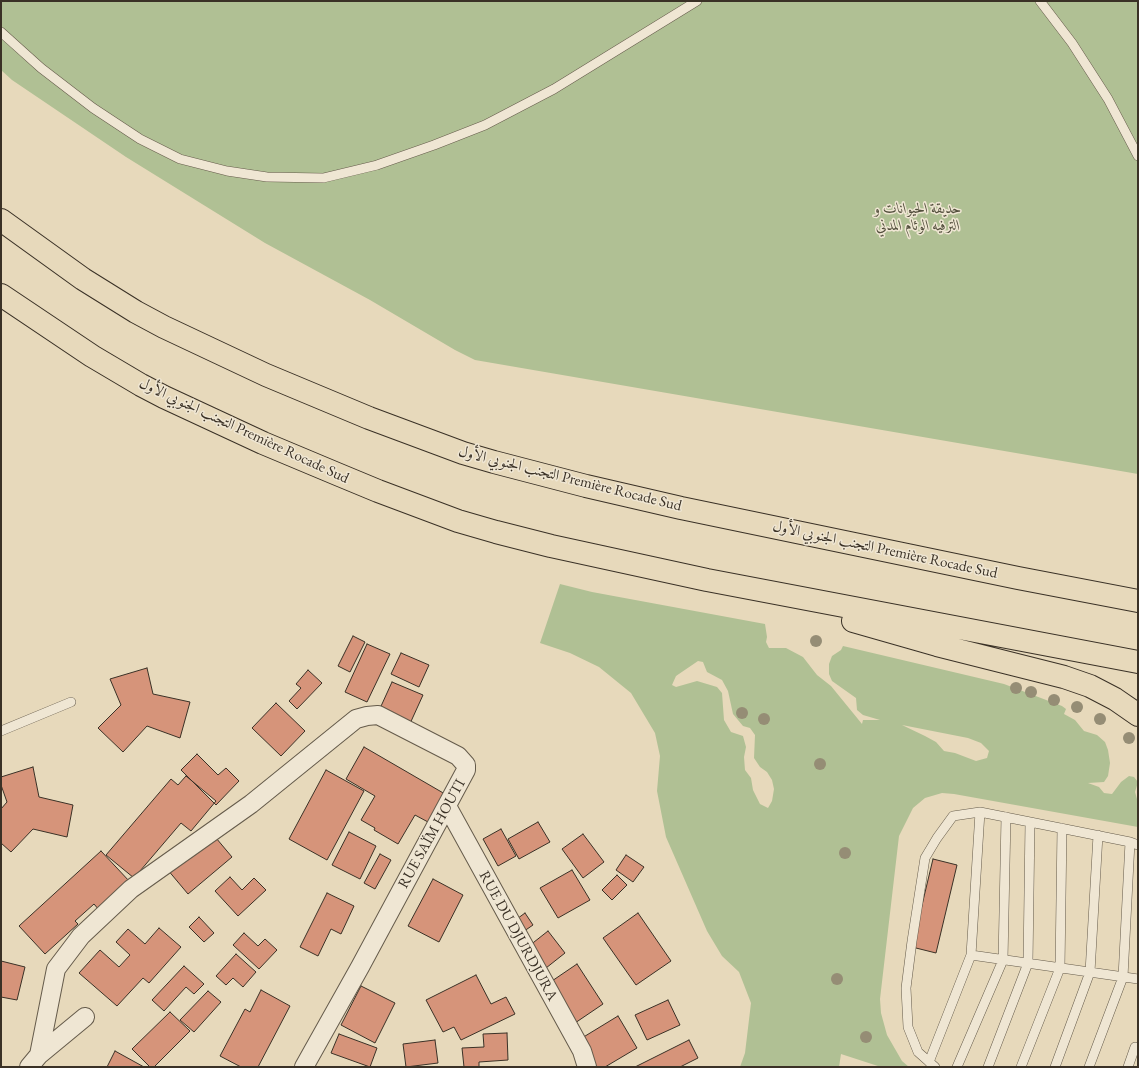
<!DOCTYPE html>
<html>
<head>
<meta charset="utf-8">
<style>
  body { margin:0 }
  #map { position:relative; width:1139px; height:1068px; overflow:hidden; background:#e7d9bb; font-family:"EB Garamond",serif }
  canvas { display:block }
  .frame { position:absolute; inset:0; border:2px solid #3a3126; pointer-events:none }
</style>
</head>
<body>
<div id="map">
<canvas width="1139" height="1068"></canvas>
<div class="frame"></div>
</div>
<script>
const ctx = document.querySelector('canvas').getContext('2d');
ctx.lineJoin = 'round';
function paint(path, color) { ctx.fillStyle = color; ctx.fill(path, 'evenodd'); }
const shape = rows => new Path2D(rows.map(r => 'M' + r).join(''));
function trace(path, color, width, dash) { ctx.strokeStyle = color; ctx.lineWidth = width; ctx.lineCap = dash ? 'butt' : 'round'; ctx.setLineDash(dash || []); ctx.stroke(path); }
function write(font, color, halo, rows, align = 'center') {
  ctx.font = font + ' "EB Garamond",Amiri,serif'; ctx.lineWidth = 3; ctx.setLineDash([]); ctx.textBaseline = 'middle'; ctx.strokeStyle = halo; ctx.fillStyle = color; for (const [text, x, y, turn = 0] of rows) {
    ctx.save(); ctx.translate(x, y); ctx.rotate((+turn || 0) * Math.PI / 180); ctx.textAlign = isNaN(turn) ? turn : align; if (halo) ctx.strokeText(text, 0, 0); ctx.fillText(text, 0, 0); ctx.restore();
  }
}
paint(shape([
  [1,1,1138,1,1138,474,475,360,455,350,370,300,265,243,126,157,12,80,1,70],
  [560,584,592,592,765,624,767,637,766,642,769,648,786,648,803,657,817,675,831,686,862,724,863,720,880,720,863,715,857,710,856,698,832,681,829,674,829,664,832,656,841,650,843,646,1004,684,1062,706,1066,709,1064,714,1075,720,1084,731,1097,735,1105,742,1108,750,1110,763,1108,776,1104,782,1088,783,1099,787,1104,793,1112,794,1121,782,1129,776,1134,777,1138,782,1135,792,1137,799,1138,799,1138,827,954,794,942,793,925,798,913,808,899,836,880,999,881,1013,887,1035,902,1061,909,1067,881,1067,841,1054,839,1067,740,1067,745,1053,751,1003,739,972,722,956,707,931,666,837,657,791,660,756,655,733,631,693,599,667,570,653,540,643],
  [698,661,703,662,707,672,722,680,728,691,733,714,743,726,750,728,755,735,754,758,760,767,767,772,772,780,774,789,772,801,768,808,760,804,753,790,751,778,745,770,744,757,746,747,743,736,731,732,724,720,722,693,717,687,697,681,676,687,672,685,676,676],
  [902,725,968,738,981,743,989,751,987,758,976,761,955,753,944,751,936,742,925,736]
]), '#b0c094');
const building = shape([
  [353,636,365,642,350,672,338,666,353,636],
  [367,644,390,654,367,702,345,692,367,644],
  [401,653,429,665,419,687,391,674,401,653],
  [147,668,153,694,190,702,180,738,147,726,123,752,98,728,121,705,110,679,147,668],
  [308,670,322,683,297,709,289,701,301,688,296,684,308,670],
  [392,682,423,695,408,728,377,715,392,682],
  [276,703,305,731,281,756,252,728,276,703],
  [364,747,445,794,428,822,415,815,398,844,374,830,375,828,361,820,375,796,346,779,364,747],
  [197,754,218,775,226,768,239,781,216,805,181,770,197,754],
  [33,767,39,797,73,805,67,837,33,829,11,852,1,843,1,809,7,802,1,785,1,777,33,767],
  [326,770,364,791,327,860,289,839,326,770],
  [186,776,216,801,191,831,181,823,134,878,106,855,171,779,178,785,186,776],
  [538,822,550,842,519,859,508,839,538,822],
  [501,829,516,856,498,866,483,839,501,829],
  [211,832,232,857,188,894,167,869,211,832],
  [349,832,376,846,360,879,332,865,349,832],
  [583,834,604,862,583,878,562,849,583,834],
  [101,851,130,882,99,910,94,904,75,921,78,924,45,954,19,926,101,851],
  [380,854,391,860,375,889,364,883,380,854],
  [626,855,644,867,633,882,616,870,626,855],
  [933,859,957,865,936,953,912,947,933,859],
  [572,870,590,900,558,918,540,888,572,870],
  [617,875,627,885,612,900,602,890,617,875],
  [230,877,242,890,254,878,266,890,238,916,215,891,230,877],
  [433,879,463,895,439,942,408,926,433,879],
  [327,893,354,906,341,934,331,929,318,956,300,947,327,893],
  [525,913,533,925,514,938,506,927,525,913],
  [638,913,671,961,636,985,603,938,638,913],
  [199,917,214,933,204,942,189,927,199,917],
  [159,928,181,947,149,983,143,978,117,1006,79,973,100,950,119,967,130,955,116,942,128,929,145,944,159,928],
  [548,931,565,953,546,968,529,946,548,931],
  [244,933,258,946,265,939,277,950,259,969,233,945,244,933],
  [236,954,256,972,243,987,233,978,226,985,216,976,236,954],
  [1,961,25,967,17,1000,1,997,1,961],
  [577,964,603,1004,575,1023,549,983,577,964],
  [184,966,204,984,194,994,186,987,164,1011,152,1000,184,966],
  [476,975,491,1004,506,997,515,1014,461,1040,454,1027,443,1032,426,1000,476,975],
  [361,986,395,1003,375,1043,341,1025,361,986],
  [261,990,290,1006,258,1067,241,1067,220,1056,245,1009,250,1012,261,990],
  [208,991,221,1002,194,1032,180,1020,208,991],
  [668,1000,680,1025,647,1040,635,1015,668,1000],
  [170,1012,190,1031,154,1067,150,1067,132,1049,170,1012],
  [618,1016,637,1048,605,1067,593,1067,577,1041,618,1016],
  [507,1033,508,1060,479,1062,479,1067,464,1067,462,1048,484,1047,483,1034,507,1033],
  [339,1034,377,1048,370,1067,331,1053,339,1034],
  [435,1040,438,1063,406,1067,403,1044,435,1040],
  [689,1040,698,1058,680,1067,635,1067,689,1040],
  [115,1051,144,1067,107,1067,115,1051]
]);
paint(building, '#d6947a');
trace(building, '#3a3126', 1);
const service = shape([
  [1040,1,1072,43,1108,99,1138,156],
  [1,32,41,68,93,108,140,139,180,159,227,171,267,177,323,178,377,165,434,145,485,125,554,89,697,1],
  [1,731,71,702],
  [980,812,971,955,1138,979],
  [929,1062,971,955],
  [935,1067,918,1052,908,1027,906,988,912,941,925,858,937,838,953,816,980,812,1130,842,1138,845],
  [957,1067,1003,960,1006,817],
  [988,1067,1028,963,1030,822],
  [1021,1067,1060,968,1062,828],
  [1055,1067,1090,972,1098,835],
  [1089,1067,1123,977,1130,842],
  [1128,1067,1135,1047]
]);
const minor = shape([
  [447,806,582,1051,587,1067],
  [39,1055,56,969,81,936,131,889,251,804,356,719,367,716,378,715,458,756,466,765,466,770,360,967,304,1067],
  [29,1067,39,1055,85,1017]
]);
const motorway = shape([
  [1,220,83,279,136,312,164,327,266,375,369,418,463,453,494,462,586,486,681,508,1018,578,1138,601],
  [1,295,92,356,141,385,164,397,263,443,337,474,378,491,458,521,496,532,551,546,707,580,1138,662],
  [853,621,937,645,1064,677,1090,686,1115,699,1138,715]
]);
trace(service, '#655b4b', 10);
trace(minor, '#655b4b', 20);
trace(motorway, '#3a3126', 24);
trace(service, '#efe6d3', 9);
trace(minor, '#efe6d3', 18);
trace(motorway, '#e7d9bb', 22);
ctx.fillStyle = '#958d75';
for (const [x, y] of [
  [816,641],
  [1016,688],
  [1031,692],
  [1054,700],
  [1077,707],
  [742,713],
  [764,719],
  [1100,719],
  [1129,738],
  [820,764],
  [845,853],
  [837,979],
  [866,1037]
]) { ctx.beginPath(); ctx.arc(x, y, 6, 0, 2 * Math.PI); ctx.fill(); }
write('italic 15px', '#524e3c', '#efe6d3', [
  ["حديقة الحيوانات و",918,209],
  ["الترفيه الوئام المدني",918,226]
]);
write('15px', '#3a3126', '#efe6d3', [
  ["التجنب الجنوبي الأول Première Rocade Sud",244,431,25],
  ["التجنب الجنوبي الأول Première Rocade Sud",570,479,14],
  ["التجنب الجنوبي الأول Première Rocade Sud",885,550,12],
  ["RUE SAÏM HOUTI",432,834,-61],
  ["RUE DU DJURDJURA",518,936,61]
]);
</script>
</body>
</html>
